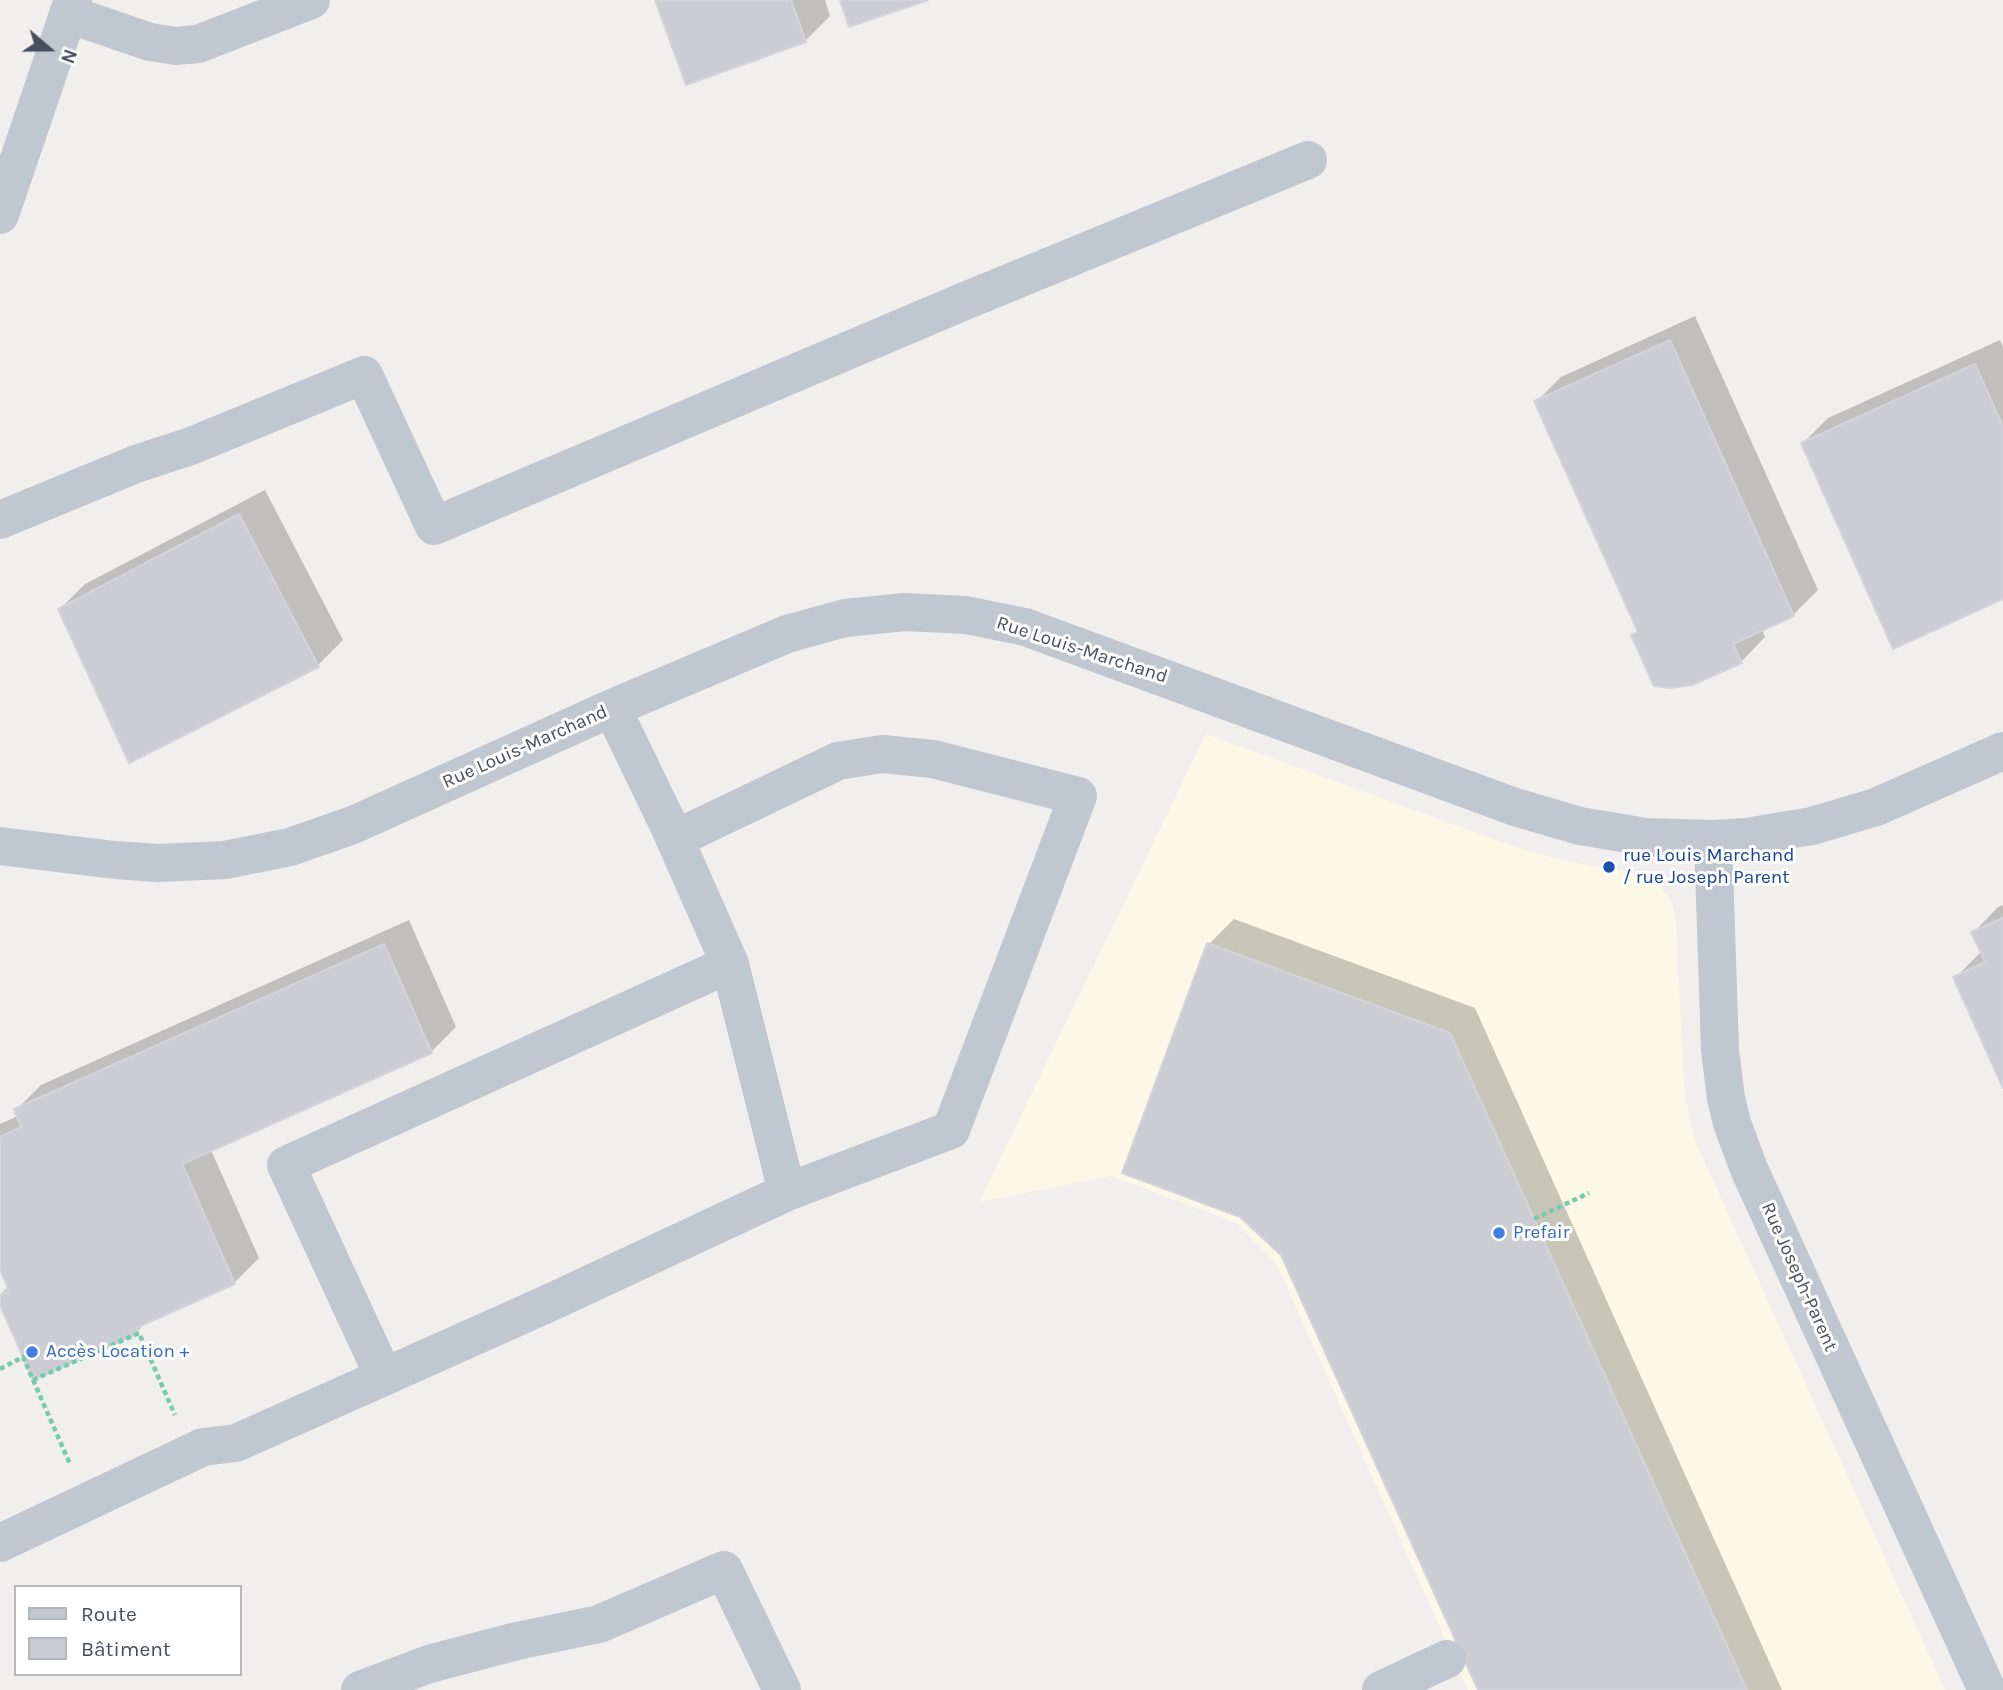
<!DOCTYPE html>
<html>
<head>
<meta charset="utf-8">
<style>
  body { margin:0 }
  #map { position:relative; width:2003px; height:1690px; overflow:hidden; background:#f1efee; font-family:Karla,sans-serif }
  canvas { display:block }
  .legend { position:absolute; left:14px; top:1585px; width:228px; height:91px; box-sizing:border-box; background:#fff; border:2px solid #b5b9be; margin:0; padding:9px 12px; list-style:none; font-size:21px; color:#474f5c }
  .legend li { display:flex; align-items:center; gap:14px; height:35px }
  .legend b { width:35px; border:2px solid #b5b9be }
  .north { position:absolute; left:14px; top:14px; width:70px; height:70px; -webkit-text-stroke:5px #fff; paint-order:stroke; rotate:110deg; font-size:19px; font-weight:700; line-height:28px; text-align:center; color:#474f5c }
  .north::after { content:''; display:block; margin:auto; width:24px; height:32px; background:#474f5c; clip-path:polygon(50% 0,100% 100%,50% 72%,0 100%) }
</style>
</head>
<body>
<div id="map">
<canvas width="2003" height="1690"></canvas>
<ul class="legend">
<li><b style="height:9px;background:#bfc7d0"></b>Route</li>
<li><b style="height:19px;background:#cbcdd3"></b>Bâtiment</li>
</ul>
<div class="north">N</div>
</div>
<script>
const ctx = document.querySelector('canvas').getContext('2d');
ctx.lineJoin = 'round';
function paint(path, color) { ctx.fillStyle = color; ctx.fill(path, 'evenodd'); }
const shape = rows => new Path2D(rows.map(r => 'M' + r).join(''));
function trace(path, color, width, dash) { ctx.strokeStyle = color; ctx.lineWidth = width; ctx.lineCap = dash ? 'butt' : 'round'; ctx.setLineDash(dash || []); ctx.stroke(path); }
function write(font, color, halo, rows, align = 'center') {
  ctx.font = font + ' Karla,sans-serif'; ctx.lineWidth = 6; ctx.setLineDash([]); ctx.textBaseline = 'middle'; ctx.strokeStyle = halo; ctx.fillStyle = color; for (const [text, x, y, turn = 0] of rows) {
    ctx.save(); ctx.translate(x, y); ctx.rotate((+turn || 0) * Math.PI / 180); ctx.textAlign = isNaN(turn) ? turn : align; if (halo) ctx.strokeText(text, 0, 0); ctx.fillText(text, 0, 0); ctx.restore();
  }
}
paint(shape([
  [1206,734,1510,845,1565,861,1636,873,1648,878,1659,885,1667,895,1673,907,1676,922,1684,1088,1689,1117,1696,1143,1945,1690,1468,1690,1278,1267,1237,1223,1111,1176,979,1202]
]), '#fbf8e8');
paint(shape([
  [657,0,825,0,830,16,805,41],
  [1695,316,1818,590,1793,615,1762,629,1765,637,1741,662,1633,635,1639,629,1536,402,1561,377],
  [2000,340,2003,347,2003,597,1803,443,1828,418],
  [265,490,343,640,318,665,130,760,60,609,85,584],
  [2003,905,2003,1084,1955,978,1982,951,1974,932,1998,907],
  [1234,919,1475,1008,1782,1690,1480,1690,1283,1254,1241,1216,1209,944],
  [409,920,456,1027,431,1052,211,1150,259,1258,234,1283,147,1322,137,1331,0,1301,0,1295,9,1286,0,1265,0,1124,18,1116,16,1110,41,1085]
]), '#0003');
const building = shape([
  [655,0,791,0,806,42,686,85,655,0],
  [840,0,928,0,849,27,840,0],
  [1670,340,1794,616,1733,644,1742,663,1692,685,1670,688,1654,686,1631,635,1638,632,1534,401,1670,340],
  [1975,364,2003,427,2003,599,1893,649,1801,443,1975,364],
  [239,514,319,667,129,763,58,609,239,514],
  [2003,918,2003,1088,1953,977,1985,962,1971,932,2003,918],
  [1207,943,1450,1033,1747,1690,1478,1690,1281,1255,1240,1217,1122,1173,1207,943],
  [384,944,432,1053,182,1164,235,1284,136,1328,139,1333,33,1380,0,1305,0,1295,9,1291,0,1269,0,1137,21,1127,14,1109,384,944]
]);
paint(building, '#cbcdd3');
trace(building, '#d2d4da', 2);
trace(shape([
  [1534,1219,1589,1193],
  [0,1369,23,1357,70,1464],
  [33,1380,139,1333,175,1415]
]), '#76cbac', 4.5, [5, 3.5]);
trace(shape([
  [68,14,150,42,176,46,198,44,311,0],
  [0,215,73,0],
  [0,520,136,464,191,446,364,375,434,526,960,303,1308,160],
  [675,839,838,761,882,754,933,759,1078,796,951,1130,787,1192],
  [1713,839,1720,1050,1726,1098,1732,1123,1749,1169,1987,1690],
  [0,846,115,860,158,863,225,860,290,847,353,825,612,708,787,634,845,618,905,612,966,615,1025,627,1515,807,1580,826,1646,837,1713,839,1746,837,1812,826,1876,807,2003,751],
  [384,1377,286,1165,730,964],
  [0,1543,203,1447,236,1443,547,1304,787,1192,730,964,669,826,612,708],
  [360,1690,429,1664,517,1641,599,1624,724,1570,782,1690],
  [1381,1690,1447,1659]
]), '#bfc7d0', 38);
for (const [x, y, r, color] of [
  [1609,867,7,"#1a4fb4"],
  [1499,1233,7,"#3f7fe0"],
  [32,1352,7,"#3f7fe0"]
]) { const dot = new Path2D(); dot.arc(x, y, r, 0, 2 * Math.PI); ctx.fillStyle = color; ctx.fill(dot); trace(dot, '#fff', 2.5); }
write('19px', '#474f5c', '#fff', [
  ["Rue Louis-Marchand",1082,650,18],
  ["Rue Louis-Marchand",525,747,-24],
  ["Rue Joseph-Parent",1799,1277,66]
]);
write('19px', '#164399', '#fff', [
  ["rue Louis Marchand",1623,856],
  ["/ rue Joseph Parent",1623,878]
], 'left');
write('19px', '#366cbe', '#fff', [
  ["Prefair",1513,1233],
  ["Accès Location +",46,1352]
], 'left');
</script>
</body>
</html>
